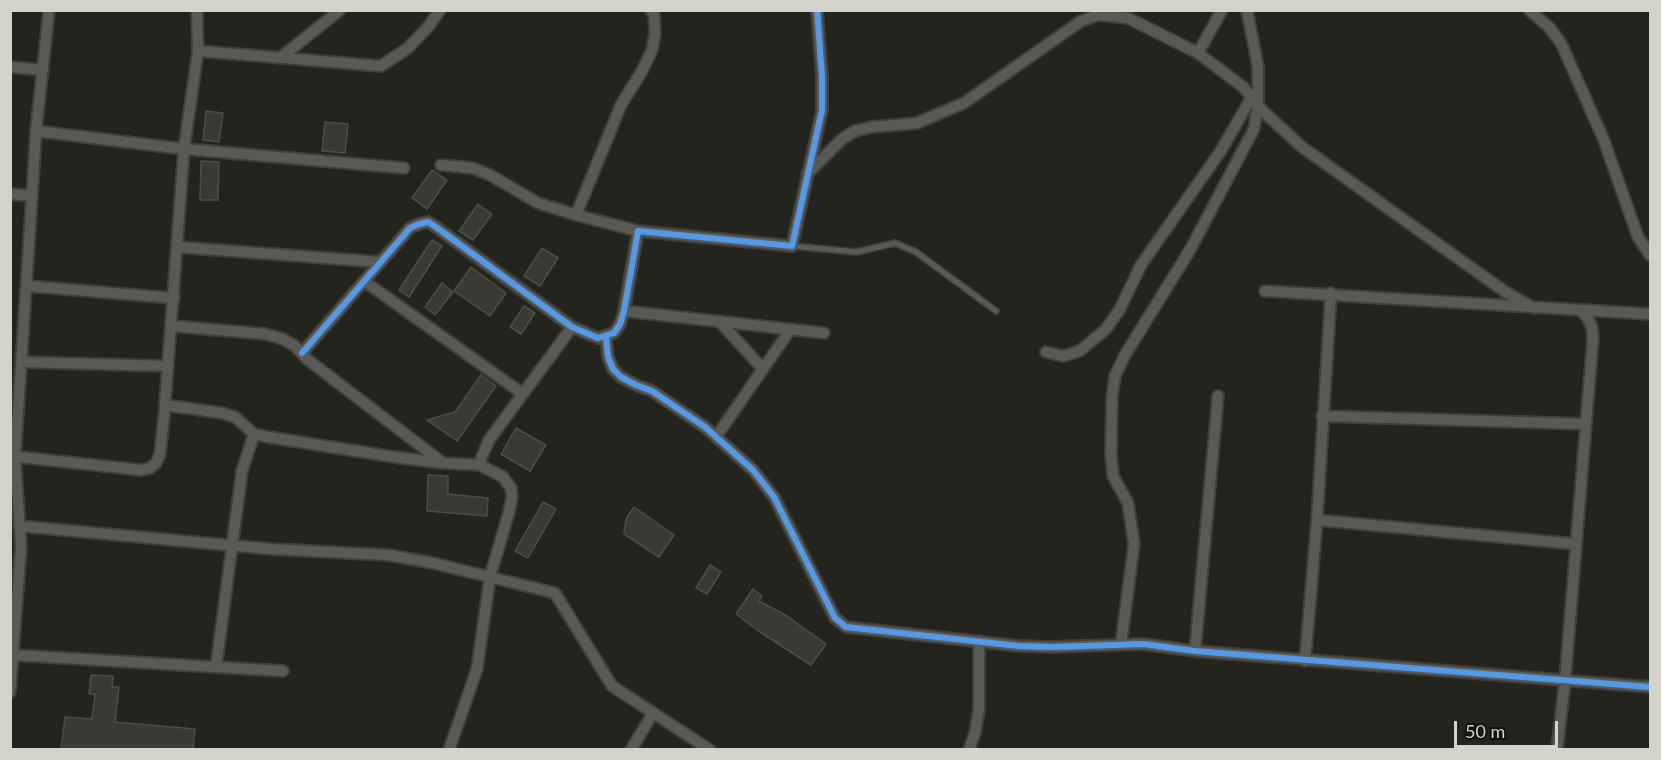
<!DOCTYPE html>
<html>
<head>
<meta charset="utf-8">
<style>
  body { margin:0 }
  #map { position:relative; width:1661px; height:760px; overflow:hidden; background:#24241e; font-family:Lato,sans-serif }
  canvas { display:block }
  .frame { position:absolute; inset:0; border:12px solid #d3d2cb; pointer-events:none }
  .scale { position:absolute; left:1454px; top:721px; width:104px; height:27px; box-sizing:border-box; border:3px solid #d3d2cb; border-top:0; padding-left:8px; font-size:18px; line-height:21px; white-space:nowrap; color:#d3d2cb; -webkit-text-stroke:4px #100f0a; paint-order:stroke }
</style>
</head>
<body>
<div id="map">
<canvas width="1661" height="760"></canvas>
<div class="frame"></div>
<div class="scale">50 m</div>
</div>
<script>
const ctx = document.querySelector('canvas').getContext('2d');
ctx.lineJoin = 'round';
function paint(path, color) { ctx.fillStyle = color; ctx.fill(path, 'evenodd'); }
const shape = rows => new Path2D(rows.map(r => 'M' + r).join(''));
function trace(path, color, width, dash) { ctx.strokeStyle = color; ctx.lineWidth = width; ctx.lineCap = dash ? 'butt' : 'round'; ctx.setLineDash(dash || []); ctx.stroke(path); }
const building = shape([
  [206,111,223,113,219,142,203,140,206,111],
  [325,122,348,124,345,153,322,151,325,122],
  [201,161,219,162,218,200,200,200,201,161],
  [432,170,447,180,427,209,412,198,432,170],
  [478,204,492,214,473,240,459,231,478,204],
  [432,240,442,246,409,297,399,290,432,240],
  [542,248,558,258,540,286,524,276,542,248],
  [471,267,506,293,490,316,454,291,471,267],
  [442,283,453,292,435,315,425,307,442,283],
  [524,306,535,313,521,334,510,327,524,306],
  [481,375,496,386,457,441,427,420,455,412,481,375],
  [516,428,546,445,530,471,501,454,516,428],
  [428,475,448,476,448,494,488,498,487,516,427,511,428,475],
  [543,502,556,509,528,558,515,551,543,502],
  [634,507,674,535,659,557,624,534,626,519,634,507],
  [710,565,721,572,707,594,696,588,710,565],
  [753,589,762,596,759,601,787,616,826,644,811,665,757,630,736,614,753,589],
  [91,675,113,676,112,687,119,687,115,722,195,729,193,750,61,750,65,717,92,719,95,694,89,694,91,675]
]);
paint(building, '#3a3a35');
trace(building, '#4d4d48', 1.5);
const service = shape([
  [792,246,857,252,895,243,916,252,996,311]
]);
const minor = shape([
  [1529,10,1549,27,1561,43,1603,138,1638,237,1650,255],
  [198,51,381,66,408,48,428,27,440,10],
  [1198,53,1243,87,1264,112,1302,147,1504,291,1534,308],
  [280,58,340,10],
  [10,67,43,70],
  [36,131,184,149,404,168],
  [441,165,473,168,490,175,538,203,576,215,638,231],
  [807,174,842,139,855,131,872,127,917,123,964,103,1081,21,1098,15,1128,18,1198,53,1222,10],
  [10,194,32,196,36,131,49,10],
  [576,215,621,105,642,71,652,50,655,34,654,13,651,10],
  [177,247,380,262],
  [364,281,523,394],
  [26,286,174,298],
  [1265,291,1650,314],
  [624,311,824,333],
  [719,321,763,369],
  [171,326,265,334,283,339,295,346,308,360,443,463],
  [606,337,608,357,613,369,621,377,636,385,652,391,705,427,753,470,774,497,835,618,846,627,1019,646,1052,647,1143,644,1195,651,1650,687],
  [1046,352,1062,356,1071,354,1081,350,1106,329,1120,309,1141,265,1220,152,1252,97],
  [302,353,410,228,419,224,428,222,436,227,572,327,598,338,614,333,620,324,624,311,638,231,792,246,822,110,822,76,817,10],
  [21,362,168,366],
  [165,405,222,413,235,417,254,434,268,437,394,457,443,463,480,465],
  [1322,416,1586,424],
  [716,437,790,330],
  [10,456,141,470,150,468,156,463,160,454,164,417,184,149,198,51,197,10],
  [1317,520,1576,544],
  [19,526,271,549,388,555,433,563,555,593,612,686,710,750],
  [1121,644,1134,544,1128,503,1113,476,1111,455,1112,397,1115,376,1125,355,1190,250,1254,129,1258,104,1258,67,1247,10],
  [1195,651,1218,396],
  [13,655,283,671],
  [1305,661,1317,520,1331,293],
  [216,667,242,471,254,434],
  [10,692,21,547,15,457,32,196],
  [449,750,477,669,490,577,509,512,512,497,511,488,503,477,480,465,481,459,489,440,572,327],
  [631,750,653,713],
  [969,750,975,733,979,709,979,641],
  [1557,750,1565,681,1593,338,1592,327,1587,317,1581,311]
]);
trace(service, '#3f3f3b', 8);
trace(minor, '#3f3f3b', 14);
trace(service, '#5a5956', 5);
trace(minor, '#5a5956', 10);
trace(shape([
  [606,337,608,357,613,369,621,377,636,385,652,391,705,427,753,470,774,497,835,618,846,627,1019,646,1052,647,1143,644,1195,651,1650,687],
  [302,353,410,228,419,224,428,222,436,227,572,327,598,338,614,333,620,324,624,311,638,231,792,246,822,110,822,76,817,10]
]), '#5399e6', 6);
</script>
</body>
</html>
